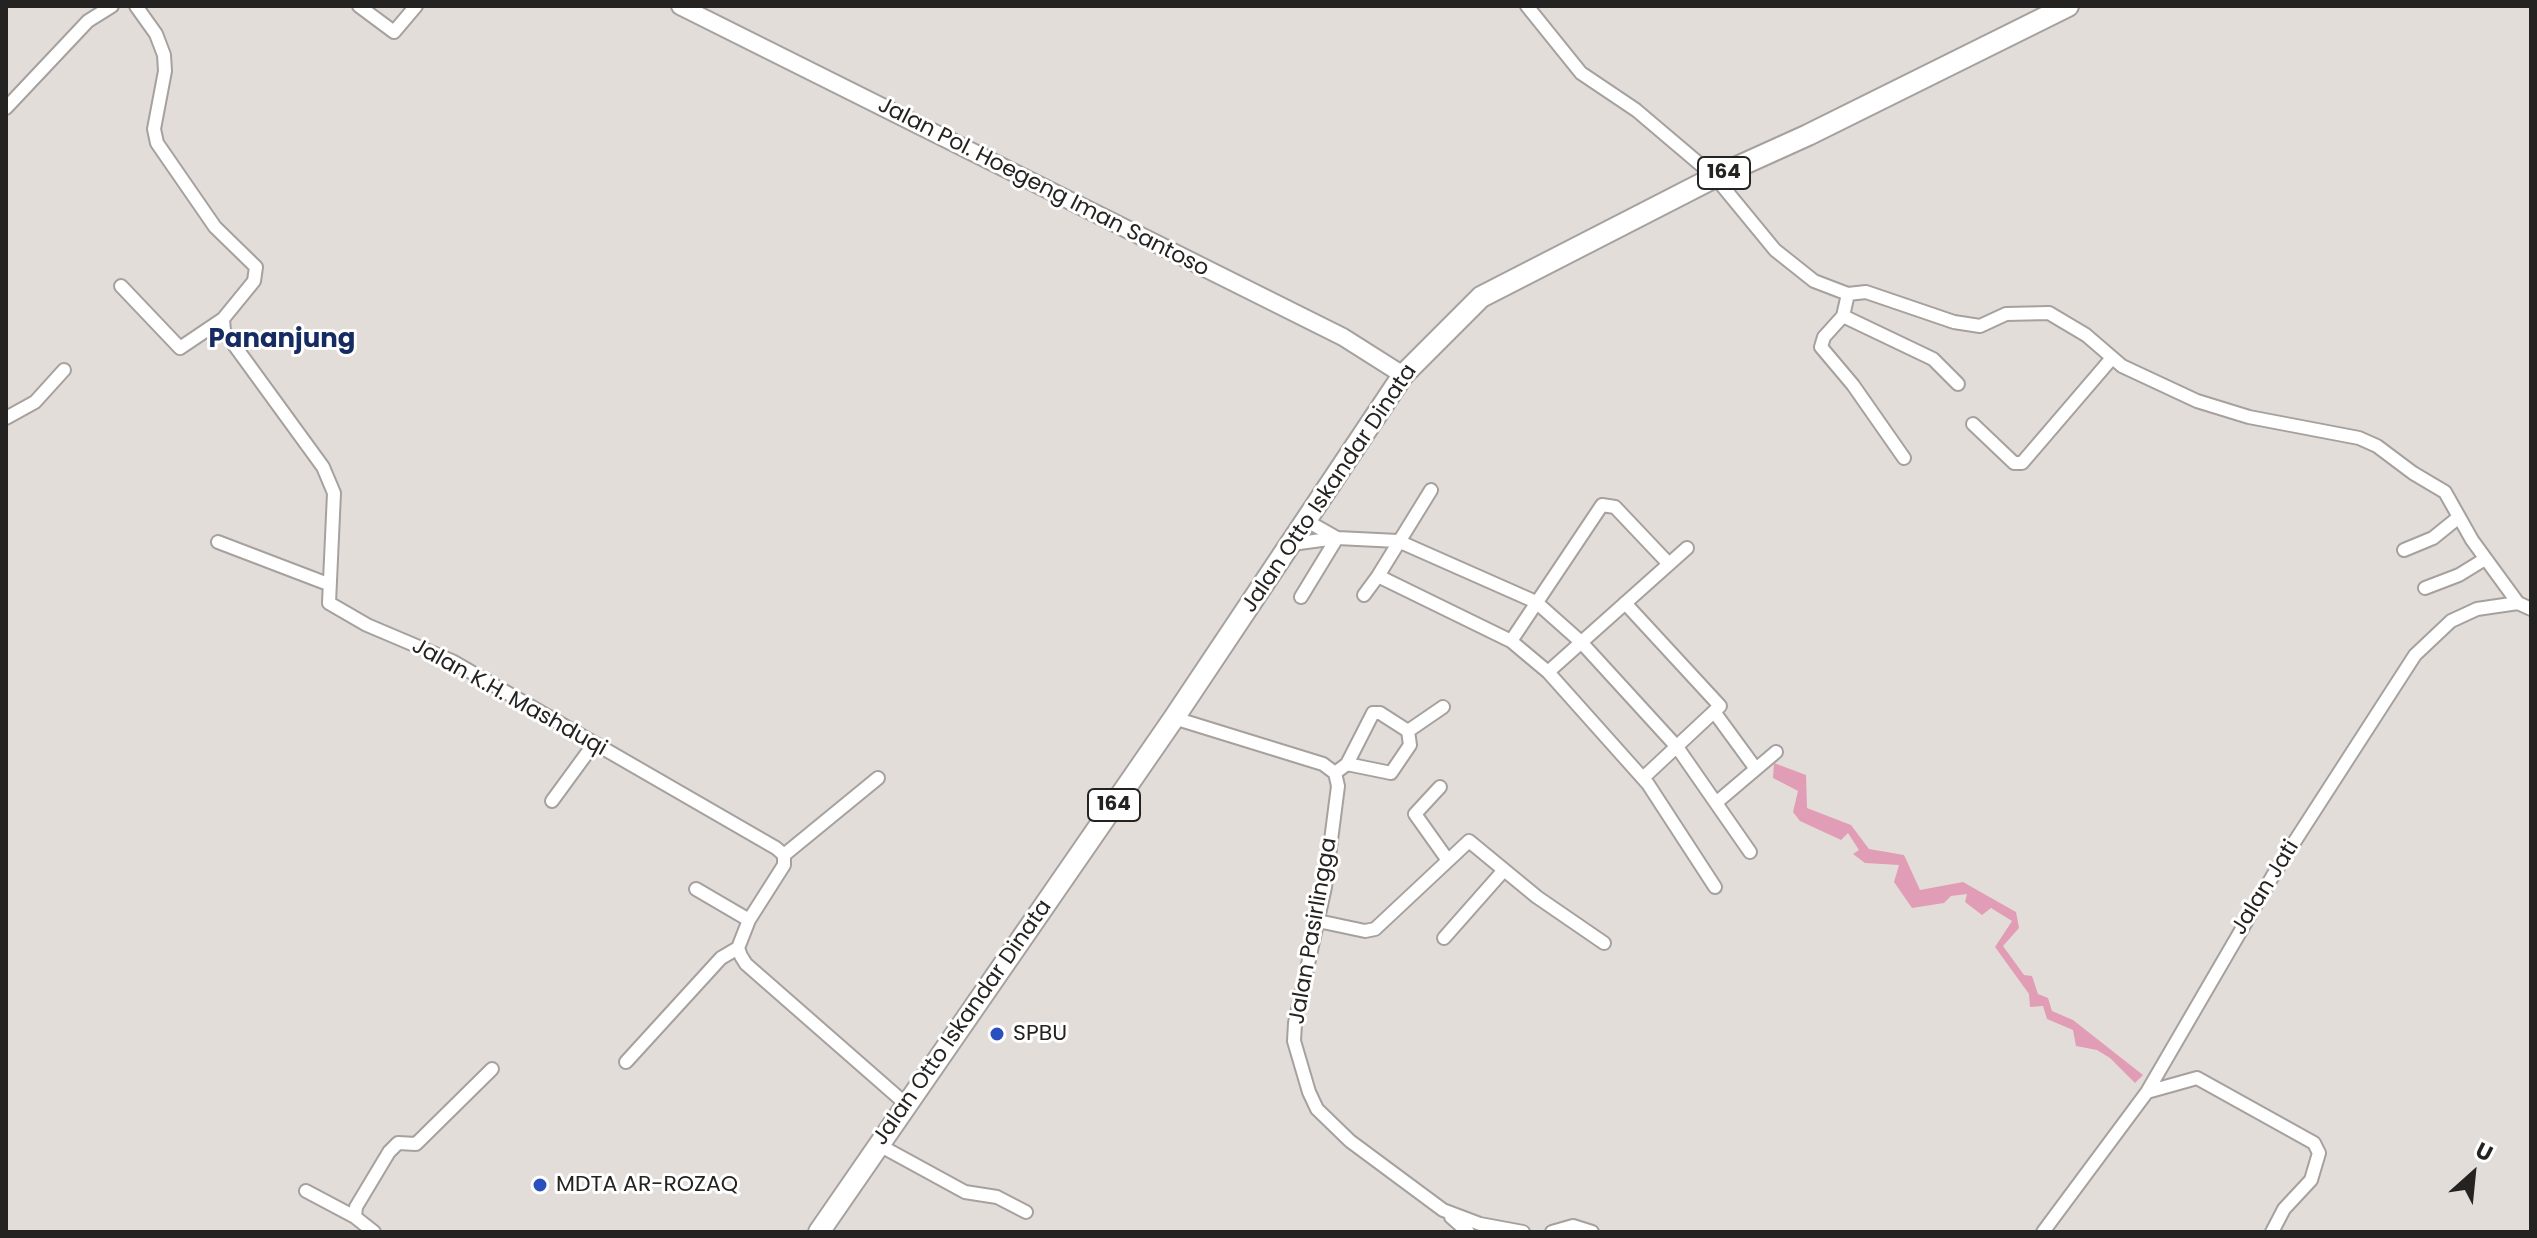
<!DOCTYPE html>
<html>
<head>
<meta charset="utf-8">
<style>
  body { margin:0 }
  #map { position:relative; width:2537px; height:1238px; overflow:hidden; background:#e3ddda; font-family:Poppins,sans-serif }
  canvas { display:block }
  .frame { position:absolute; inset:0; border:8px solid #252321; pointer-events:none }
  .north { position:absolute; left:2433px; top:1134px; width:80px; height:80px; -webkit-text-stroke:6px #fff; paint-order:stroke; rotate:27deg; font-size:22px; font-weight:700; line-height:32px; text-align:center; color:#252321 }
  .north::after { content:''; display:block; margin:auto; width:28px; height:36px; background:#252321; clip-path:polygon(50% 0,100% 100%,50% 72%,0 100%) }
</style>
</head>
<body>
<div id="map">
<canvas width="2537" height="1238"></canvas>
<div class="frame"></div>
<div class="north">U</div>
</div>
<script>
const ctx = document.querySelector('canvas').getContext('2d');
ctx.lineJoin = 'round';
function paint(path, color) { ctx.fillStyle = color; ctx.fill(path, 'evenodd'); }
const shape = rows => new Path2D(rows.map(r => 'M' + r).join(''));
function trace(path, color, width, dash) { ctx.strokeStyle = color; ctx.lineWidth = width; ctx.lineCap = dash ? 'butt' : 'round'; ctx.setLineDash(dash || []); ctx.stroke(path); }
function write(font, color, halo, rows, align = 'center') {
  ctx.font = font + ' Poppins,sans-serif'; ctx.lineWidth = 6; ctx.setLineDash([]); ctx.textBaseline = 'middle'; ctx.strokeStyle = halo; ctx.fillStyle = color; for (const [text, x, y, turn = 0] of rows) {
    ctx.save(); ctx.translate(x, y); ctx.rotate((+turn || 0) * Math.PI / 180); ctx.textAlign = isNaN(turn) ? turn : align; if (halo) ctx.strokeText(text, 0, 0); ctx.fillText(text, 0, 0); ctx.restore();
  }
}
paint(shape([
  [1774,763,1806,775,1807,808,1851,825,1869,849,1904,855,1920,890,1963,882,2016,912,2019,928,2003,946,2024,975,2032,976,2038,994,2048,998,2052,1011,2073,1020,2143,1075,2135,1083,2110,1058,2097,1050,2076,1046,2073,1030,2047,1019,2043,1006,2030,1007,2029,994,1995,947,2012,921,1991,908,1982,915,1965,902,1967,894,1951,896,1944,903,1912,908,1894,882,1899,865,1865,863,1853,854,1859,850,1848,833,1841,840,1800,821,1793,812,1798,791,1773,778]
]), '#e29db6');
const minor = shape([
  [136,6,156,34,164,55,165,71,154,129,157,143,215,227,256,267,254,281,223,319,224,331,323,467,334,493,329,603,367,625,452,661,776,848,784,855,784,865,749,920,738,948,741,956,746,964,907,1105],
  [359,6,394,32,416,6],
  [1527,6,1581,73,1636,110,1715,177,1775,250,1814,281,1848,294,1866,292,1954,322,1980,326,2006,314,2049,313,2086,335,2122,366,2197,401,2249,417,2359,438,2377,446,2413,473,2445,492,2472,540,2518,603],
  [6,108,88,21,112,6],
  [121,286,180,348,223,319],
  [1848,294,1843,316,1824,337,1821,347,1853,385,1904,458],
  [1843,316,1933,359,1958,384],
  [6,418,35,402,64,370],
  [1973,424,2014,463,2022,463,2112,358],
  [1431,490,1378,576,1511,641,1548,672,1648,784,1715,887],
  [1307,521,1337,538,1398,541,1536,602,1581,642,1677,747,1750,852],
  [218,542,328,584],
  [1292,544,1336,538],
  [2404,550,2433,538,2459,517],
  [2425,588,2459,575,2485,559],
  [1364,595,1378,576],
  [1301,597,1337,538],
  [1625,603,1720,706,1643,778],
  [1511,641,1602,505,1615,507,1669,564],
  [1548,672,1687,548],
  [1715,713,1756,769],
  [1174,718,1323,764,1335,773,1338,786,1325,887,1295,1023,1294,1041,1309,1092,1317,1109,1350,1141,1443,1210,1480,1224,1523,1232],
  [1408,731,1443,707],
  [1335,773,1347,764,1373,713,1380,713,1408,731,1410,745,1391,773,1347,764],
  [1440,787,1415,814,1447,859],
  [552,801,593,745],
  [1717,802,1776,752],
  [784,855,878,778],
  [696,889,749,920],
  [1318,921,1365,931,1375,929,1469,841,1537,897,1604,943],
  [1444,938,1504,870],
  [626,1062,721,958,738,948],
  [2147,1092,2197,1078,2314,1143,2319,1153,2311,1180,2284,1209,2272,1232],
  [879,1145,965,1192,997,1197,1026,1212],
  [306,1191,355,1217],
  [1451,1217,1468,1232],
  [374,1232,355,1217,356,1207,389,1152,398,1143,416,1144,492,1069],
  [1552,1232,1573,1226,1592,1232],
  [2043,1232,2147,1092,2275,872,2415,655,2451,621,2477,609,2518,603,2531,609]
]);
const tertiary = shape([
  [680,6,1343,337,1403,375]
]);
const primary = shape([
  [819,1232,1174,718,1403,375,1481,297,1715,177,1808,135,2068,6]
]);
trace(minor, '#a6a19e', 16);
trace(tertiary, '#a6a19e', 20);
trace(primary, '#a6a19e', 24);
trace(minor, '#fff', 12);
trace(tertiary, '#fff', 16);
trace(primary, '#fff', 20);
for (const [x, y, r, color] of [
  [997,1034,8,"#2a50bf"],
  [540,1185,8,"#2a50bf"]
]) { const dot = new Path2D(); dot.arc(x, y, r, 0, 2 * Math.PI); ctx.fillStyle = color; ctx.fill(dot); trace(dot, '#fff', 3); }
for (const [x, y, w] of [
  [1724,173,52],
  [1114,805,52]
]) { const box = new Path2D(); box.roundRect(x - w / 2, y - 16, w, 32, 6); ctx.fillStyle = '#fff'; ctx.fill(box); trace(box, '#252321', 2); }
write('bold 20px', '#252321', null, [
  ["164",1724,173],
  ["164",1114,805]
]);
write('22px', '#252321', '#fff', [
  ["Jalan Pol. Hoegeng Iman Santoso",1043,188,27],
  ["Jalan Otto Iskandar Dinata",1330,489,-56],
  ["Jalan K.H. Mashduqi",509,698,29],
  ["Jalan Jati",2266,888,-58],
  ["Jalan Pasirlingga",1314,931,-80],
  ["Jalan Otto Iskandar Dinata",963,1023,-55]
]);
write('22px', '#252321', '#fff', [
  ["SPBU",1013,1034],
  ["MDTA AR-ROZAQ",556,1185]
], 'left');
write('bold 26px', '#162b61', '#fff', [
  ["Pananjung",282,340]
]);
</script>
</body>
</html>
